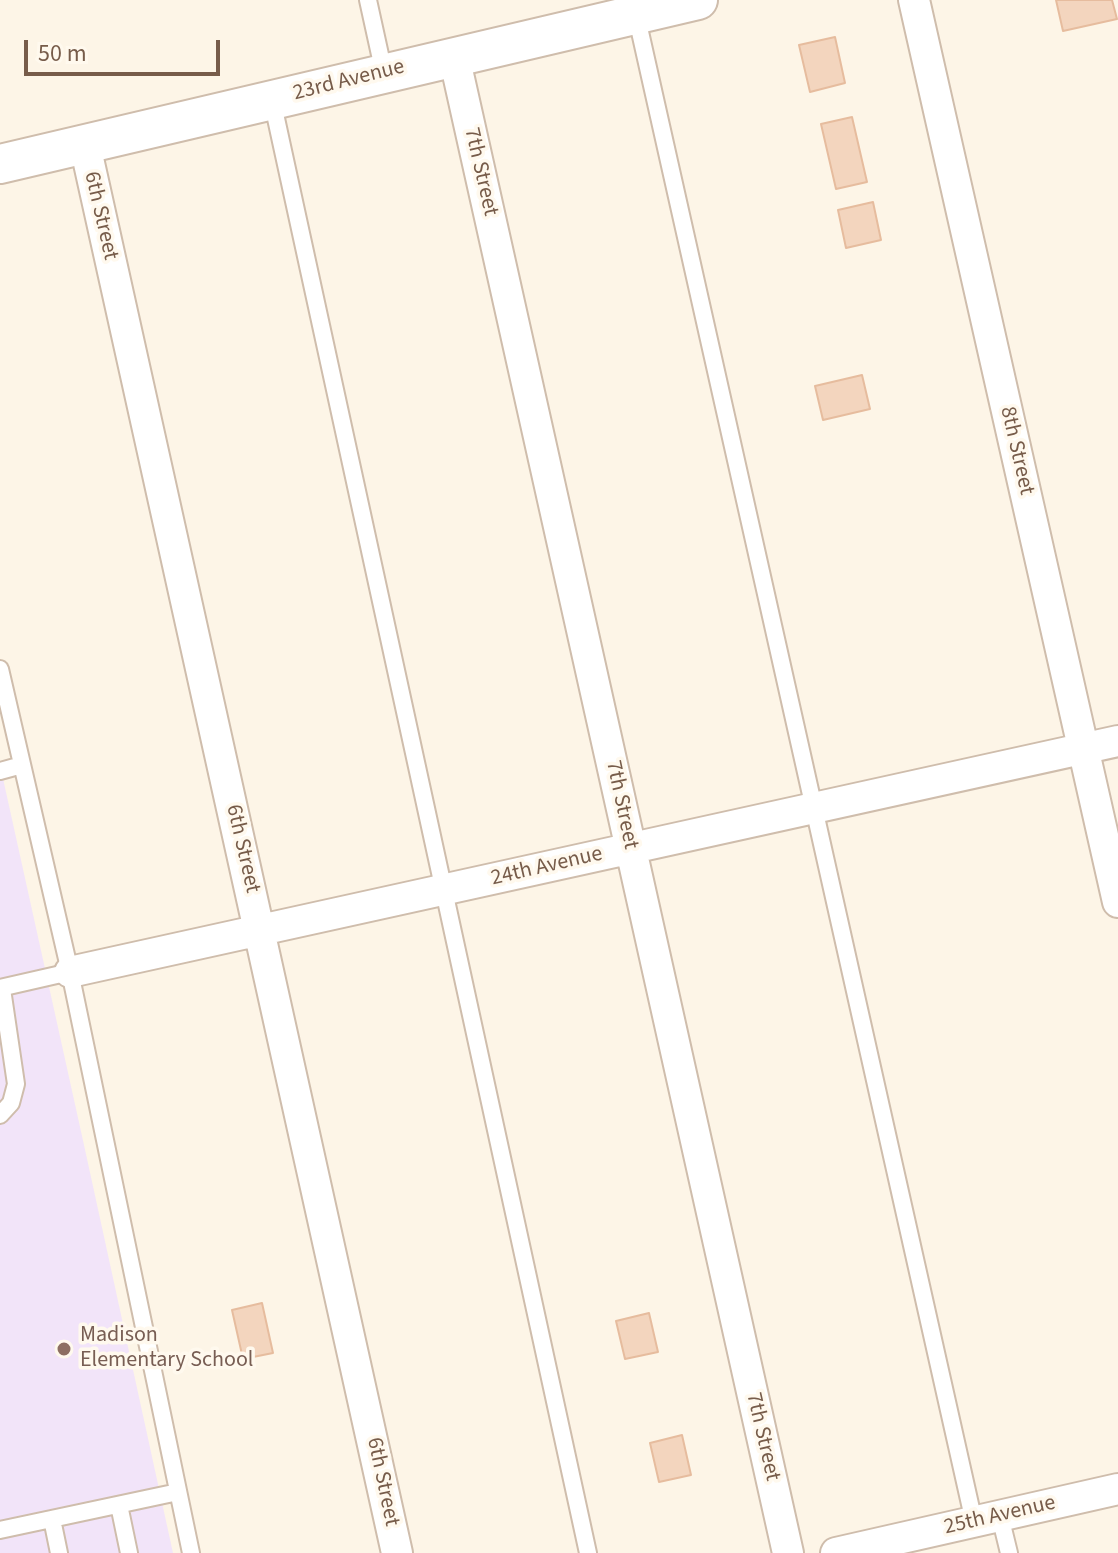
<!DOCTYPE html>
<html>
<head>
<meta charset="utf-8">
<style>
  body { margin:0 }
  #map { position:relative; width:1118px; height:1553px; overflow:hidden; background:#fdf5e7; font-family:"Source Sans 3",sans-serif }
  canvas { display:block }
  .scale { position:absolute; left:24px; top:40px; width:196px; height:36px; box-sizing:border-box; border:4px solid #775c4a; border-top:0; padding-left:10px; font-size:24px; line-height:28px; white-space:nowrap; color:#775c4a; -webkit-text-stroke:6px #fff9ee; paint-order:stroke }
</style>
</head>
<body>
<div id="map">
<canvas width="1118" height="1553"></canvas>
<div class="scale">50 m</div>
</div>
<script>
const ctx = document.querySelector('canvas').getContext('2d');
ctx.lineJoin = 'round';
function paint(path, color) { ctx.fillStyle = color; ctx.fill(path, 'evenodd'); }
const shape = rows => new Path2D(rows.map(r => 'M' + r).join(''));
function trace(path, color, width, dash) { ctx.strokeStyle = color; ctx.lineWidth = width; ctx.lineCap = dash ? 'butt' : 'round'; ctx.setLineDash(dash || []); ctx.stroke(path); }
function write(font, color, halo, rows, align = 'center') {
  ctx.font = font + ' "Source Sans 3",sans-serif'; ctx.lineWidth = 7; ctx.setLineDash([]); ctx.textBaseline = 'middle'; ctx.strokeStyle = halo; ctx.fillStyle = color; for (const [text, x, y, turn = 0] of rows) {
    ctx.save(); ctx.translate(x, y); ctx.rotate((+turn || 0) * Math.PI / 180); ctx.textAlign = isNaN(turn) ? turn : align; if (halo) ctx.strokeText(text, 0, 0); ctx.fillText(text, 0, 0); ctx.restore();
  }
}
paint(shape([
  [0,765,84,1145,173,1553,0,1553]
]), '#f2e4f9');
const building = shape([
  [1056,0,1112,0,1117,19,1063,31,1056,0],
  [835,37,845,83,810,92,799,45,835,37],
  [852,117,867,182,836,189,821,124,852,117],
  [873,202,881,240,846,248,838,210,873,202],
  [862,375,870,409,823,420,815,386,862,375],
  [262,1303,273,1353,243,1359,232,1310,262,1303],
  [649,1313,658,1352,625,1359,616,1321,649,1313],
  [682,1435,691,1475,659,1482,650,1443,682,1435]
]);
paint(building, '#f3d5be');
trace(building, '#e6bc9e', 2);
const service = shape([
  [368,0,384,73],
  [636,14,974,1522],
  [272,100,588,1553],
  [0,669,70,972,191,1553],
  [0,771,22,765],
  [0,988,70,972],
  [0,1115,11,1103,16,1084,2,989],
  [119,1505,129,1553],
  [1000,1516,1009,1553],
  [52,1519,59,1553],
  [0,1530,178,1492]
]);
const minor = shape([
  [914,0,1118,902],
  [454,56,788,1553],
  [85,145,397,1553],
  [70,972,1118,741],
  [836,1553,1118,1489]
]);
const tertiary = shape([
  [0,164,698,0]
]);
trace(service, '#cfbdac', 20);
trace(minor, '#cfbdac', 34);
trace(tertiary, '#cfbdac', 42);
trace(service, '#fff', 16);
trace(minor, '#fff', 30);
trace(tertiary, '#fff', 38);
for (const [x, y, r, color] of [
  [64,1349,8,"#8d6e63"]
]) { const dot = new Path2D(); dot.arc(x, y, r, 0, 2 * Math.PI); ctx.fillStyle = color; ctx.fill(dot); trace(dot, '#fff9ee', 3); }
write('22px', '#775c4a', '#fff9ee', [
  ["23rd Avenue",349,81,-14],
  ["7th Street",480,172,77],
  ["6th Street",100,216,77],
  ["8th Street",1016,451,77],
  ["7th Street",621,805,78],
  ["6th Street",242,849,77],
  ["24th Avenue",547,867,-13],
  ["7th Street",762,1437,77],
  ["6th Street",382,1482,78],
  ["25th Avenue",1000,1516,-13]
]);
write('22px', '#785e54', '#fff9ee', [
  ["Madison",80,1336],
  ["Elementary School",80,1361]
], 'left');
</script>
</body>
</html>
